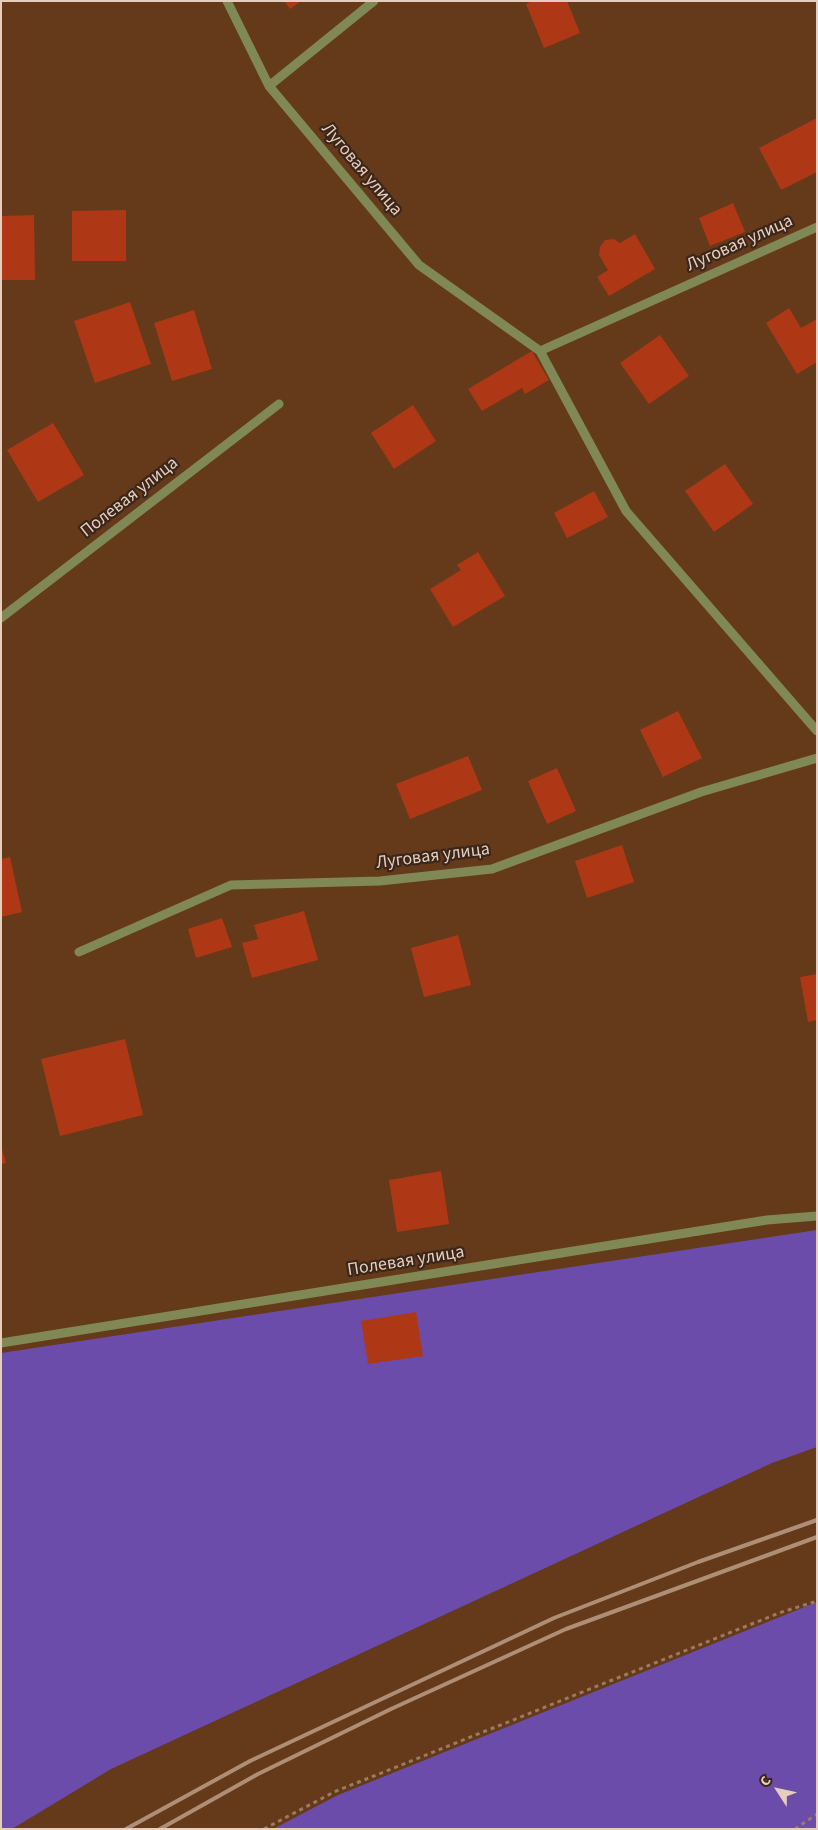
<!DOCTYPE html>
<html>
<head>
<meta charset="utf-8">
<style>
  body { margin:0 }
  #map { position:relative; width:818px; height:1830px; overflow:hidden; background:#643a1a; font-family:"Source Sans 3",sans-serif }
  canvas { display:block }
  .frame { position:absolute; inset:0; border:2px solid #e7cdbc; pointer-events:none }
  .north { position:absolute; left:753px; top:1765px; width:50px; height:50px; -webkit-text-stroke:4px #3b271a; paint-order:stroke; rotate:305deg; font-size:14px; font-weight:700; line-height:20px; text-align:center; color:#e7cdbc }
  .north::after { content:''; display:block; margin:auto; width:18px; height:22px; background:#e7cdbc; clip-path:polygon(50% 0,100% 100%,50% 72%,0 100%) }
</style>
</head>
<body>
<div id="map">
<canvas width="818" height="1830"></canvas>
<div class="frame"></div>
<div class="north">С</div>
</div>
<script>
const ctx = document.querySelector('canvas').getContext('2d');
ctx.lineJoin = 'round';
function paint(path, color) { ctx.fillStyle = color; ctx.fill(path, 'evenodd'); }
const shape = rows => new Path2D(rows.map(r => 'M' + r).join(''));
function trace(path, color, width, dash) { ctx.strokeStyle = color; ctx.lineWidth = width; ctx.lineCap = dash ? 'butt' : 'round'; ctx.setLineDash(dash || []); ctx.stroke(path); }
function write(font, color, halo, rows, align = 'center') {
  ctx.font = font + ' "Source Sans 3",sans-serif'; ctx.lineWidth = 4.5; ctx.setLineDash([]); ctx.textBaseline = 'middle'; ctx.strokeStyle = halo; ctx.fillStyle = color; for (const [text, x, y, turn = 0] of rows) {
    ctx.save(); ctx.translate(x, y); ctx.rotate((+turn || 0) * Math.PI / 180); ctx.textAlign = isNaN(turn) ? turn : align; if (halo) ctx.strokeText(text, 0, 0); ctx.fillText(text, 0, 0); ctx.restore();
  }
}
paint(shape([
  [817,1230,817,1447,772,1463,111,1769,12,1829,1,1829,1,1353],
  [817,1602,817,1829,273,1829,338,1795]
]), '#6c4cab');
paint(shape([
  [284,1,301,1,290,9],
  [532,1,567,1,580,33,544,48,526,4],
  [817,118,817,172,781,190,759,148],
  [733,203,745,232,710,246,699,218],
  [126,210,126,261,72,261,72,211],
  [34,215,35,280,1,280,1,216],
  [635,234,655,269,609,296,597,277,608,270,599,255,600,247,605,240,614,239,620,243],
  [130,302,151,364,95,383,74,321],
  [789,308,801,328,817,319,817,362,797,374,766,323],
  [194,310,212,369,172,381,154,323],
  [660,335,689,376,649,404,620,363],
  [532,351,549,380,525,394,522,388,482,411,468,389],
  [413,405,436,441,394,469,371,433],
  [53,423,84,475,38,502,7,450],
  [725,464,753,504,714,532,685,491],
  [594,491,608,517,567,538,554,513],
  [478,552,505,596,453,627,430,589,461,570,457,565],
  [678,711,702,758,663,777,640,730],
  [468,756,482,790,410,819,396,784],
  [557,768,576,811,547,824,528,781],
  [622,845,634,882,587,898,575,861],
  [10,857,22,912,1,917,1,859],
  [304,911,318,960,252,978,242,943,258,939,254,925],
  [222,918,232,947,196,958,188,929],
  [458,935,471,985,424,997,411,948],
  [817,974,817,1020,808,1022,800,977],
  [125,1039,143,1115,60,1136,41,1059],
  [1,1146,6,1163,1,1164],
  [441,1171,449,1224,397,1232,389,1180],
  [416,1312,423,1356,368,1364,361,1321]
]), '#ae3815');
trace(shape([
  [264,1829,334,1792,779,1613,817,1601],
  [795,1829,817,1814]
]), '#9c795f', 3, [4, 4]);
trace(shape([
  [227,1,269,86,419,265,540,351,626,511,817,731],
  [269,86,374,1],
  [540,351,817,227],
  [1,618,279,404],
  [79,952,231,885,380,881,492,869,701,792,817,758],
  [1,1343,767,1220,817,1216]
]), '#808856', 9);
trace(shape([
  [126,1829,250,1761,554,1618,698,1562,817,1520],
  [160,1829,258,1774,391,1709,566,1629,817,1537]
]), '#af8e76', 4);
write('18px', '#e7cdbc', '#3b271a', [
  ["Луговая улица",361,170,50],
  ["Луговая улица",740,244,-24],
  ["Полевая улица",130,498,-38],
  ["Луговая улица",433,857,-7],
  ["Полевая улица",406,1262,-9]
]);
</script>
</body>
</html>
